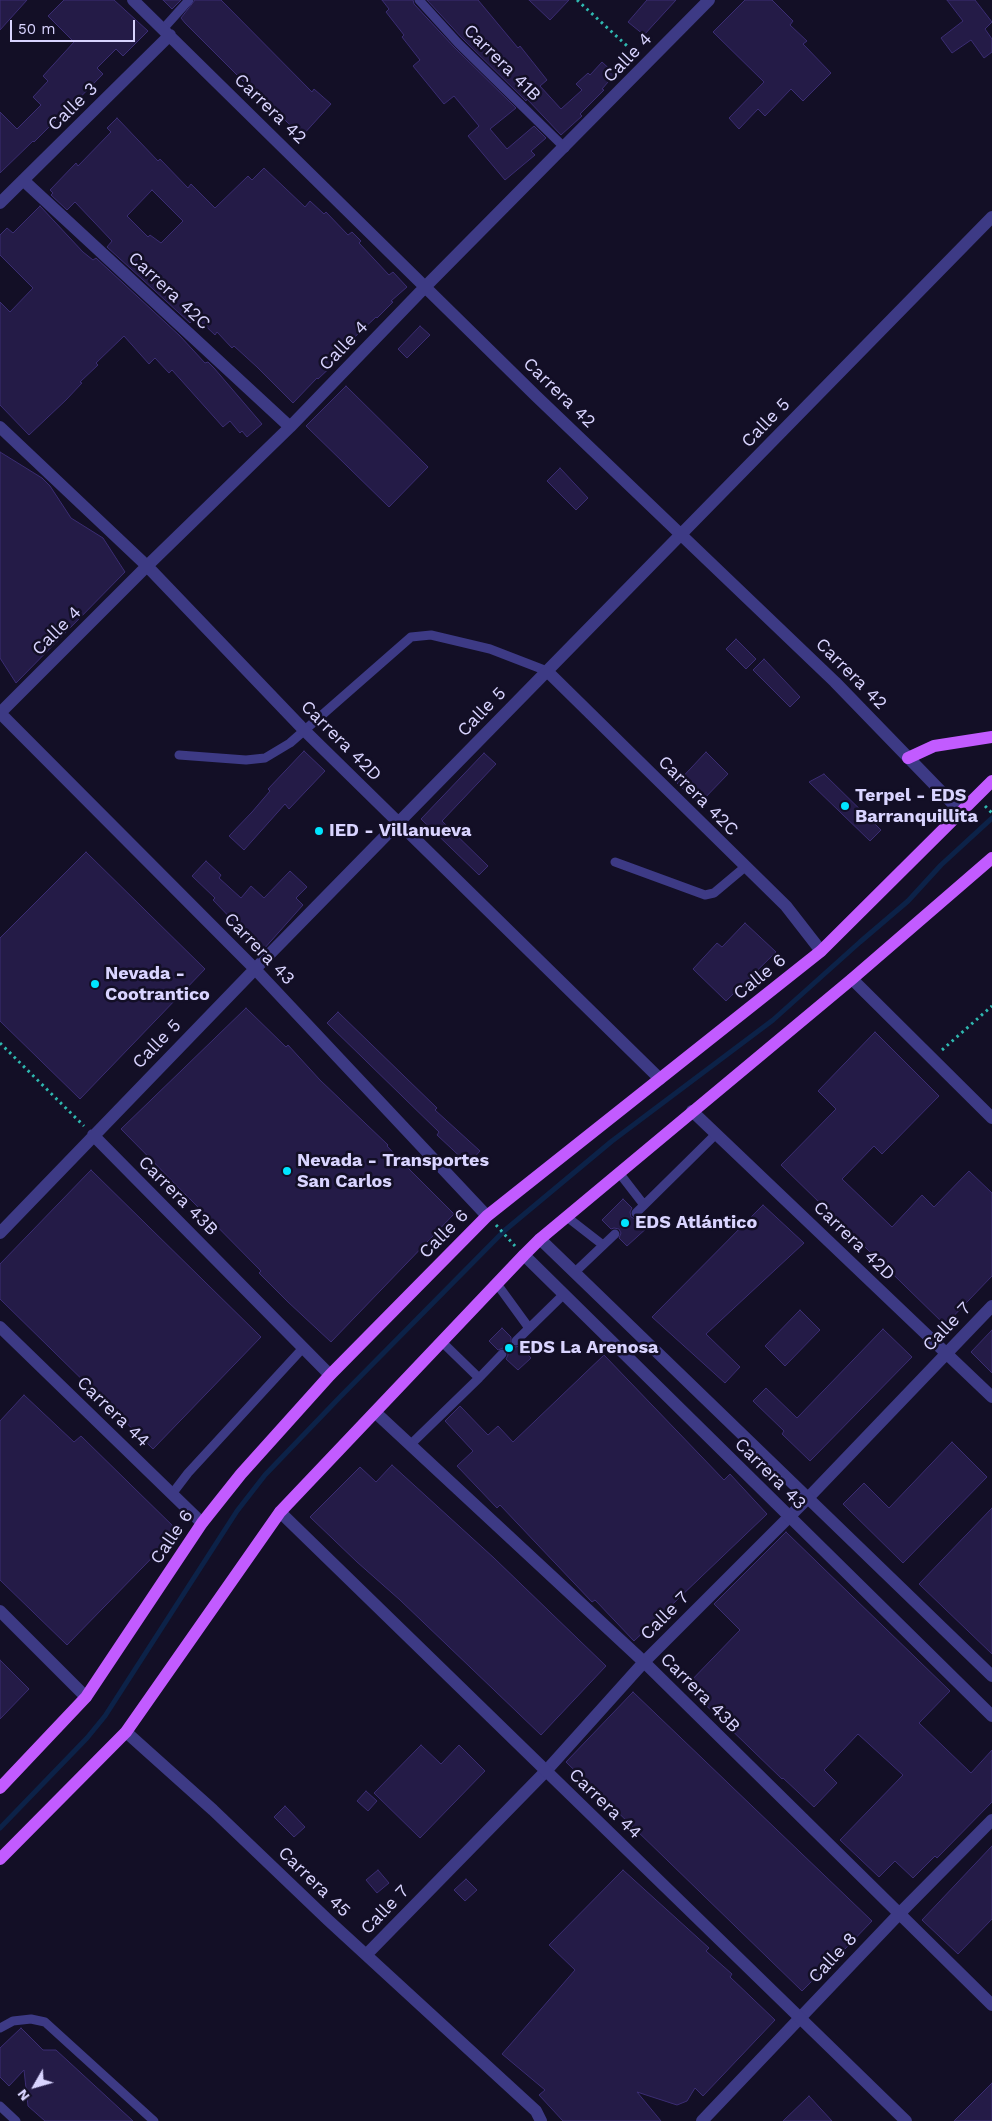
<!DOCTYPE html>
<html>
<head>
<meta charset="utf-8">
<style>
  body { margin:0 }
  #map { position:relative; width:992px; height:2121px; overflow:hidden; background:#130f26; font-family:"Work Sans",sans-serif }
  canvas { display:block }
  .north { position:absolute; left:10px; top:2061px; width:50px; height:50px; -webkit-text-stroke:4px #130f26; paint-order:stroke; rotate:232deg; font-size:14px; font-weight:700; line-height:20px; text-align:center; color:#d9d4ff }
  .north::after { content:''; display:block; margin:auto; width:18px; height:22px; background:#d9d4ff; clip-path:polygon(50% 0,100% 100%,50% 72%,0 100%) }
  .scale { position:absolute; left:10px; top:20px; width:125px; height:22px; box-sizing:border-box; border:2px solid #d9d4ff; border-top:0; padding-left:6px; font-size:15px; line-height:18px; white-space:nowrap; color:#d9d4ff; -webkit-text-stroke:4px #130f26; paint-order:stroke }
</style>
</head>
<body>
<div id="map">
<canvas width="992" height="2121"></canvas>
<div class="north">N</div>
<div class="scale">50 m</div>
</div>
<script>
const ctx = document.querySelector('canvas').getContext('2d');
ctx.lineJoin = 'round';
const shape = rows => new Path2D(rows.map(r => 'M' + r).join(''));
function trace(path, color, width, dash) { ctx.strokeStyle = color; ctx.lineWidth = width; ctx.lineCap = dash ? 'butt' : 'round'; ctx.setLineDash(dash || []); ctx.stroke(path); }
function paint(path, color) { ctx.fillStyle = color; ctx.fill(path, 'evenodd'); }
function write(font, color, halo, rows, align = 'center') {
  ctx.font = font + ' "Work Sans",sans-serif'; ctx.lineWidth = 5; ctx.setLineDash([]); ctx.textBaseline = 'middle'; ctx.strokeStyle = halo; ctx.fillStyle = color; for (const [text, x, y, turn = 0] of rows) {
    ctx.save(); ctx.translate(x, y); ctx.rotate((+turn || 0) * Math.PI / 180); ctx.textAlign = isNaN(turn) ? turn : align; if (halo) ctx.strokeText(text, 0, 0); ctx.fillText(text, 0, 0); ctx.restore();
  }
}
trace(shape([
  [0,1828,87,1738,105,1716,237,1511,265,1475,340,1397,504,1231,612,1141,773,1020,860,942,908,901,941,865,992,818]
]), '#0c2248', 5);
const building = shape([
  [0,0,27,0,0,30,0,0],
  [64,0,114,0,148,31,123,56,116,49,97,68,103,74,57,121,56,120,34,142,33,141,0,173,0,112,17,129,41,105,33,97,48,81,43,76,74,42,48,16,64,0],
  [163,0,181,0,172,9,163,0],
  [195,0,221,0,312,92,314,89,331,104,302,136,271,107,270,108,185,23,181,18,195,0],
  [382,0,413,0,414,4,454,47,516,108,490,129,507,149,534,126,546,138,531,151,535,155,505,180,468,136,479,126,454,96,444,104,413,66,420,60,402,37,404,35,386,12,389,9,382,0],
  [427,0,478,0,518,48,520,46,547,80,540,86,561,109,582,90,576,84,588,73,590,75,602,62,615,74,602,89,604,90,580,114,582,116,561,135,527,99,526,101,463,39,427,0],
  [529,0,569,0,550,20,529,0],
  [647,0,676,0,644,35,628,22,647,0],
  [745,0,772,0,793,21,790,25,807,41,803,44,831,73,803,101,791,89,765,116,758,109,739,129,729,118,764,82,713,32,745,0],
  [947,0,975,0,992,22,985,29,992,39,992,52,984,58,971,40,952,53,941,38,963,21,947,0],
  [117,118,158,161,160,159,188,188,191,184,215,208,248,176,252,180,264,168,305,207,310,201,324,214,326,212,348,235,352,232,361,241,359,243,389,275,393,272,407,287,391,301,393,302,377,318,376,317,343,348,335,358,337,361,318,379,317,378,293,403,257,367,234,346,232,348,217,332,215,335,196,317,190,323,107,247,112,241,75,202,67,210,51,195,53,193,50,190,76,163,78,166,111,132,107,128,117,118],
  [152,190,183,221,161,243,150,235,148,237,127,216,152,190],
  [40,206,83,252,93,260,96,258,180,336,205,363,208,362,214,368,262,424,247,437,242,431,240,433,230,421,223,427,172,370,169,373,155,358,149,364,124,336,96,363,98,365,80,382,82,383,66,400,29,435,0,405,0,302,10,312,33,288,0,255,0,235,7,228,13,233,40,206],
  [420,326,430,335,407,358,398,349,420,326],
  [346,386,428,467,389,507,306,426,346,386],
  [0,452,42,478,50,486,71,518,103,538,125,572,16,683,0,658,0,452],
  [560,468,588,498,576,510,547,481,560,468],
  [736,639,756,659,746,669,726,649,736,639],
  [764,659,800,697,790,707,753,670,764,659],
  [304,751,325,771,289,809,285,804,244,850,229,836,252,812,270,791,268,789,304,751],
  [706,752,728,774,699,804,677,783,706,752],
  [484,753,496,764,442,821,488,866,479,875,421,819,484,753],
  [824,774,881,830,870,841,809,782,824,774],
  [86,852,205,969,80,1099,0,1021,0,938,86,852],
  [206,861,221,875,219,878,241,898,251,886,264,898,290,871,307,887,296,898,303,905,263,950,239,930,240,928,213,900,215,898,192,876,206,861],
  [745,923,776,952,726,1001,693,969,717,943,722,947,745,923],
  [246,1008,286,1047,288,1045,320,1080,388,1145,387,1146,401,1161,454,1214,331,1342,288,1302,259,1273,261,1271,121,1129,246,1008],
  [338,1012,437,1108,435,1110,480,1151,468,1164,437,1135,439,1132,327,1023,338,1012],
  [875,1032,939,1096,882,1154,874,1146,842,1179,892,1227,922,1195,934,1207,969,1171,992,1193,992,1276,945,1325,781,1165,836,1109,818,1091,875,1032],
  [91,1170,261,1337,153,1449,0,1299,0,1264,91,1170],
  [623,1199,632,1208,630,1212,631,1217,635,1219,640,1217,649,1226,627,1246,619,1238,621,1233,619,1229,614,1228,611,1229,602,1220,623,1199],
  [763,1205,804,1243,706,1334,740,1367,725,1383,652,1317,763,1205],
  [800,1310,820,1330,785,1366,765,1346,800,1310],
  [502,1328,511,1337,511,1345,515,1347,520,1346,531,1358,518,1370,506,1359,508,1355,507,1350,503,1348,498,1350,489,1341,502,1328],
  [883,1329,912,1357,810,1461,782,1434,784,1431,753,1401,766,1388,797,1418,883,1329],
  [992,1330,992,1373,971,1352,992,1330],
  [604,1355,724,1480,730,1474,767,1514,634,1641,595,1600,592,1602,500,1505,497,1508,457,1466,473,1451,445,1421,460,1406,488,1435,498,1426,513,1442,604,1355],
  [24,1395,74,1442,81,1436,178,1531,67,1645,0,1580,0,1421,24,1395],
  [952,1442,987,1477,903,1563,843,1504,864,1483,889,1508,952,1442],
  [392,1465,494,1558,606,1666,541,1735,400,1600,357,1562,310,1517,360,1467,376,1482,392,1465],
  [992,1508,992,1654,919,1584,992,1508],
  [786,1532,950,1691,919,1723,971,1773,992,1750,992,1802,937,1858,935,1856,913,1878,895,1861,879,1877,840,1840,903,1775,858,1734,824,1770,837,1783,814,1807,783,1778,782,1779,686,1686,740,1630,714,1604,786,1532],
  [0,1660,29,1689,0,1719,0,1660],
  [633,1692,872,1921,817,1978,816,1977,802,1991,566,1762,633,1692],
  [421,1745,441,1764,459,1745,485,1771,420,1838,374,1793,421,1745],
  [366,1791,377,1801,368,1811,357,1801,366,1791],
  [285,1806,305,1827,294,1837,274,1817,285,1806],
  [992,1846,992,1919,958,1954,922,1920,992,1846],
  [378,1870,389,1883,377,1893,366,1880,378,1870],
  [623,1870,709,1948,706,1951,732,1974,730,1977,775,2020,703,2096,695,2088,687,2101,677,2105,637,2092,661,2121,563,2121,539,2095,545,2090,502,2054,575,1970,549,1945,623,1870],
  [466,1879,477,1890,465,1901,454,1890,466,1879],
  [21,2028,43,2050,56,2050,133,2121,45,2121,28,2106,24,2070,9,2086,0,2077,0,2048,21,2028],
  [992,2083,992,2121,954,2121,992,2083],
  [809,2096,832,2121,783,2121,809,2096]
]);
paint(building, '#241b47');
trace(building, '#3b2d73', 1);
trace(shape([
  [577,0,637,55],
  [985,806,992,813],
  [0,1043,84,1126],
  [942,1050,992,1006],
  [496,1225,515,1246]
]), '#2fb8b0', 3, [2.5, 4]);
trace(shape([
  [419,0,458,43,565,148],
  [163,29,189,0],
  [179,755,246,760,265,758,290,743,411,637,431,635,490,649,547,671],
  [615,862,705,895,714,893,745,867],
  [620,1174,644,1205],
  [636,1213,716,1134],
  [567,1217,603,1245],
  [574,1273,615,1234],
  [497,1284,529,1328],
  [516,1341,563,1295],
  [442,1342,479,1378,502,1354],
  [410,1445,479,1378],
  [172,1494,188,1473,303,1348],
  [0,2028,13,2021,31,2019,45,2022,154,2121],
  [0,2106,16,2121]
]), '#3d3a85', 9);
trace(shape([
  [133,0,536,396,835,682,960,811],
  [23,180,290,427],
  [0,203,170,35],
  [0,427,147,566,304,730,660,1079],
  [547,671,786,906,821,951],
  [0,713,147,566,290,427,426,286,709,0],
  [0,713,255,969,487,1216],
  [852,979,992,1118],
  [692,1111,992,1397],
  [93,1135,330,1375],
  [0,1233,255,969,992,217],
  [0,1327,202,1523],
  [376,1413,644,1662,992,2005],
  [0,1611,86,1697],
  [126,1732,213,1810,328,1920,536,2111,541,2121],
  [366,1955,546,1771,644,1662,808,1498,992,1306],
  [702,2121,899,1914,992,1820]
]), '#3d3a85', 12);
trace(shape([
  [540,1239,992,1676],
  [524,1255,992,1716],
  [280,1512,906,2121]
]), '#3d3a85', 12);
trace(shape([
  [908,758,934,746,992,737],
  [0,1788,86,1697,202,1523,241,1474,330,1375,487,1216,821,951,992,781],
  [0,1859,126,1732,280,1512,524,1255,540,1239,852,979,992,858]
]), '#c25bff', 12);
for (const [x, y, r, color] of [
  [845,806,5,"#00e5ff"],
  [319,831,5,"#00e5ff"],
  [95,984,5,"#00e5ff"],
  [287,1171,5,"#00e5ff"],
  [625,1223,5,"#00e5ff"],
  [509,1348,5,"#00e5ff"]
]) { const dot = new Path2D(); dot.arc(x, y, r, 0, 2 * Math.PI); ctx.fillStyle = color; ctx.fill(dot); trace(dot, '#130f26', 2); }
write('18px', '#d9d4ff', '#130f26', [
  ["Calle 4",628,58,-46],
  ["Carrera 41B",502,63,45],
  ["Calle 3",73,107,-44],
  ["Carrera 42",270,109,44],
  ["Carrera 42C",169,291,43],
  ["Calle 4",344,346,-46],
  ["Carrera 42",559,393,44],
  ["Calle 5",766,423,-46],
  ["Calle 4",57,631,-45],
  ["Carrera 42",851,674,45],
  ["Calle 5",482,712,-46],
  ["Carrera 42D",341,741,45],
  ["Carrera 42C",698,796,45],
  ["Carrera 43",259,949,46],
  ["Calle 6",760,977,-39],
  ["Calle 5",157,1044,-46],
  ["Carrera 43B",178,1196,45],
  ["Calle 6",444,1234,-45],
  ["Carrera 42D",854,1241,44],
  ["Calle 7",947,1327,-46],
  ["Carrera 44",113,1412,44],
  ["Carrera 43",770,1474,45],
  ["Calle 6",172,1537,-56],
  ["Calle 7",665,1616,-45],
  ["Carrera 43B",700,1693,45],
  ["Carrera 44",605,1804,44],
  ["Carrera 45",314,1882,44],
  ["Calle 7",385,1910,-46],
  ["Calle 8",833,1958,-47]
]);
write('bold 18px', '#d9d4ff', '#130f26', [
  ["Terpel - EDS",855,796],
  ["Barranquillita",855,817],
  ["IED - Villanueva",329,831],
  ["Nevada -",105,974],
  ["Cootrantico",105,995],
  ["Nevada - Transportes",297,1161],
  ["San Carlos",297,1182],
  ["EDS Atlántico",635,1223],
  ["EDS La Arenosa",519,1348]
], 'left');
</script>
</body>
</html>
